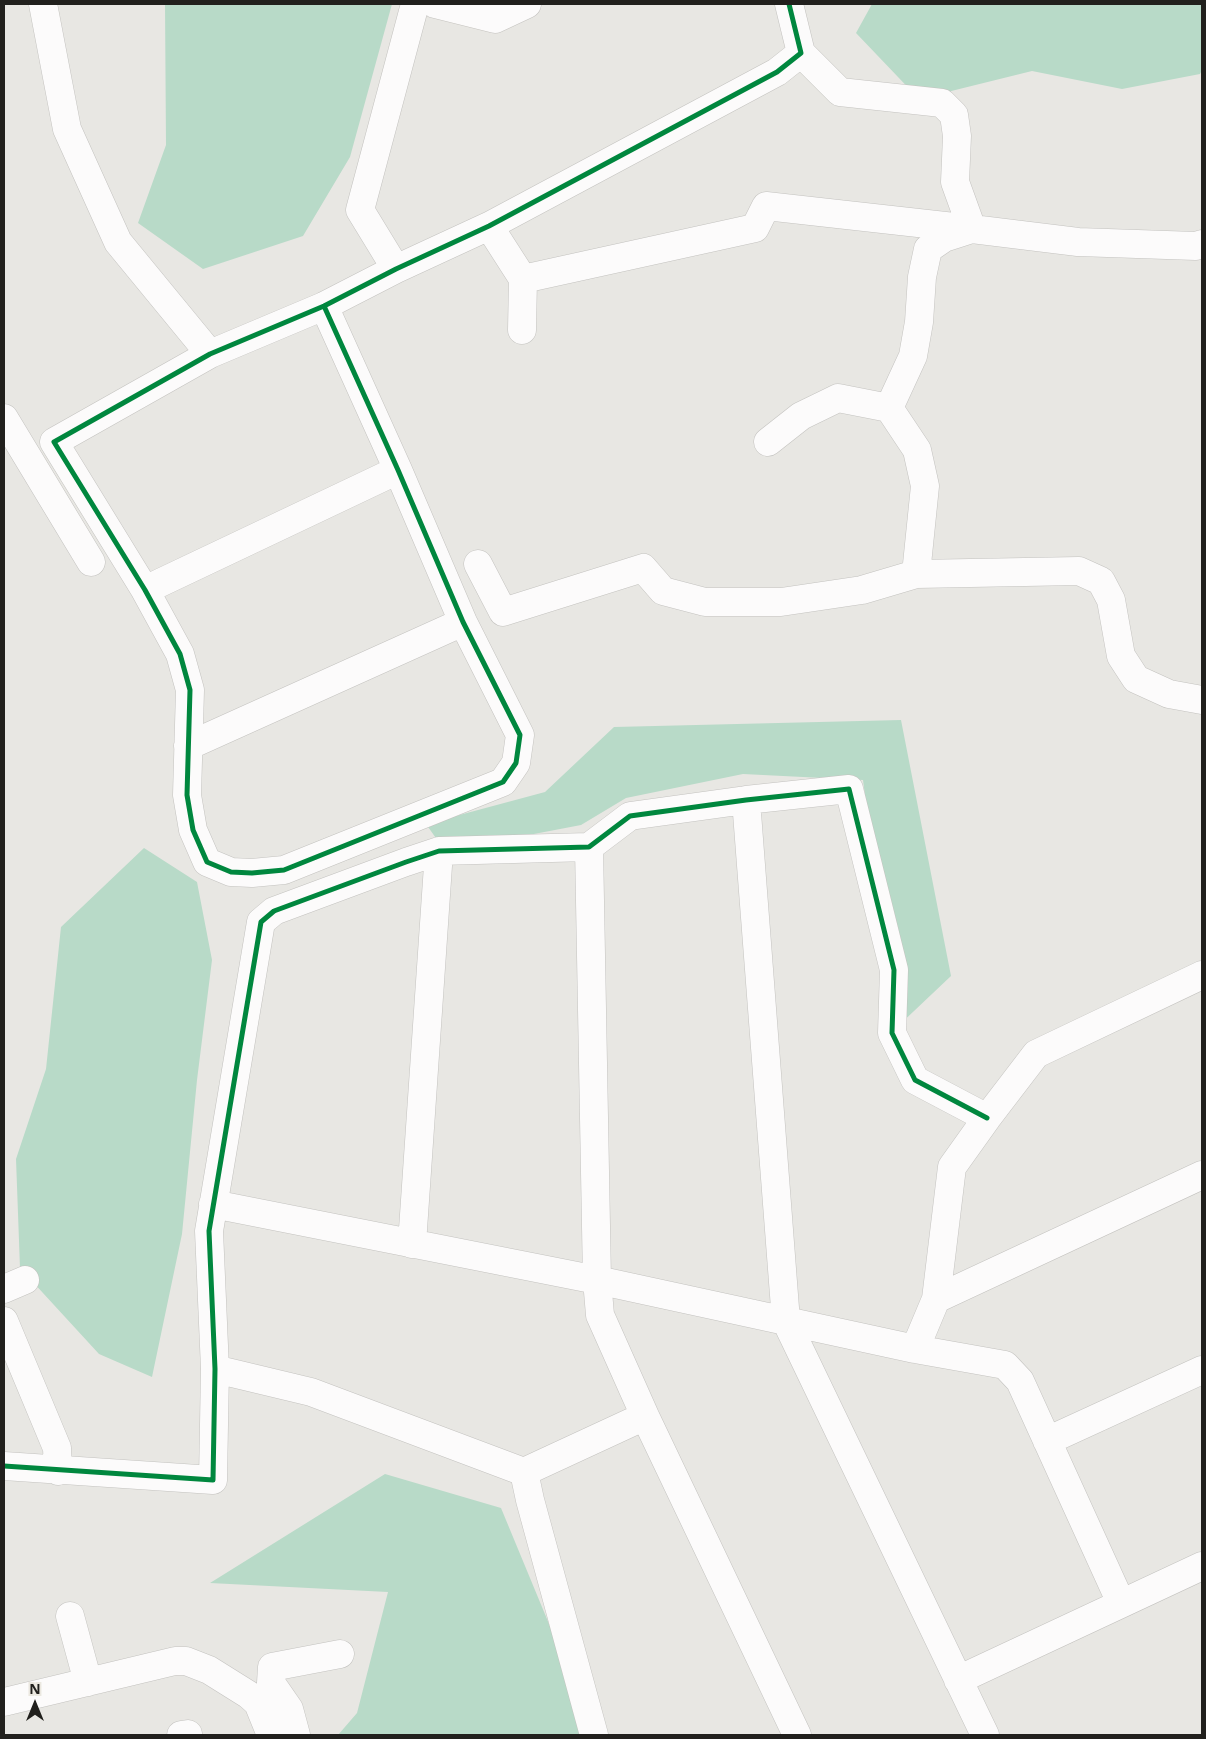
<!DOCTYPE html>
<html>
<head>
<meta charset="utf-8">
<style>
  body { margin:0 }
  #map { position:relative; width:1206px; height:1739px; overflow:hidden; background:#e8e7e3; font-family:"Open Sans",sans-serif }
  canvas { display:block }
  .frame { position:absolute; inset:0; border:5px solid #21201d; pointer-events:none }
  .north { position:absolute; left:10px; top:1679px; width:50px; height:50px; -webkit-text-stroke:4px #ebe8e0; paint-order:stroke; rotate:0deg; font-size:14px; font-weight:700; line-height:20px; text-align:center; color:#21201d }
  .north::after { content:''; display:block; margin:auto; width:18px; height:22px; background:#21201d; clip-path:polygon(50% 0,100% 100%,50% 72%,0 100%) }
</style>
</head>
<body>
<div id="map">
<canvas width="1206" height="1739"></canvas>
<div class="frame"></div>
<div class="north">N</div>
</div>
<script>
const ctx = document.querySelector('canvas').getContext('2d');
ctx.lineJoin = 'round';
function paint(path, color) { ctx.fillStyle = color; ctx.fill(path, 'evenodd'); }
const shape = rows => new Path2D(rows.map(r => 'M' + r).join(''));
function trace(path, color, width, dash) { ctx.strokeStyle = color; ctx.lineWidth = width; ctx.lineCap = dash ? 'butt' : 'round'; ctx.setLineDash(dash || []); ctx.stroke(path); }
paint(shape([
  [165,4,392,4,350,157,303,236,203,269,138,223,166,145],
  [872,4,1200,4,1202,5,1202,70,1200,74,1122,89,1032,71,919,99,856,33],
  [901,720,951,976,895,1029,863,780,743,774,626,798,581,825,445,851,426,824,545,792,614,727],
  [144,848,197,882,212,960,197,1080,182,1234,152,1377,99,1354,20,1268,16,1159,46,1069,61,927],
  [385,1474,501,1508,595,1735,338,1735,357,1713,388,1592,210,1583]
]), '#b8dac8');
const street = shape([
  [43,4,67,129,118,242,210,354],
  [435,4,495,19,527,4],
  [489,226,523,279,755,228,766,206,972,229,955,182,957,136,954,115,942,103,840,92,801,53],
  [396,269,360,210,415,4],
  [324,306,398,470,463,622,520,735,516,763,503,782,284,870,252,873,231,872,207,862,193,830,187,795,190,690,180,654,145,590,54,442,210,354,324,306,396,269,489,226,777,72,801,53,789,4],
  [522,330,523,279],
  [889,408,913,356,919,322,922,277,928,249,944,238,972,229,1078,242,1196,246,1202,244],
  [4,418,91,562],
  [768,442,801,416,838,398,889,408,917,450,925,486,916,574],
  [478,564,503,612,643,568,663,591,705,602,781,602,862,590,916,574,1079,571,1101,581,1111,600,1121,656,1136,679,1169,694,1202,700],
  [145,590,398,470],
  [188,746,463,622],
  [746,800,786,1321,985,1735],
  [589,847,597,1280,600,1315,645,1416,797,1735],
  [213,1204,597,1280,915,1349,1005,1365,1020,1381,1121,1603],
  [412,1244,439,851],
  [4,1289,25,1280],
  [936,1299,1202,1175],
  [4,1321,57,1448,58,1471],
  [915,1349,936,1299,952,1167,987,1118,1036,1054,1202,975],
  [215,1369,311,1392,524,1472,530,1500,594,1735],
  [1047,1441,1202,1370],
  [4,1466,213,1480,215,1369,209,1231,261,922,274,911,406,862,439,851,589,847,630,816,746,800,849,789,894,970,892,1033,915,1080,987,1118],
  [524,1472,645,1416],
  [70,1616,88,1682],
  [958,1680,1202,1566],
  [4,1702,175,1661,186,1661,209,1670,249,1695,258,1703,271,1735],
  [181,1735,188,1734],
  [296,1735,289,1709,271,1683,272,1667,340,1654]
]);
trace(street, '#c3c2bf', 29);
trace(street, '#fcfbfb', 28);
trace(shape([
  [324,306,398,470,463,622,520,735,516,763,503,782,284,870,252,873,231,872,207,862,193,830,187,795,190,690,180,654,145,590,54,442,210,354,324,306,396,269,489,226,777,72,801,53,789,4],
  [4,1466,213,1480,215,1369,209,1231,261,922,274,911,406,862,439,851,589,847,630,816,746,800,849,789,894,970,892,1033,915,1080,987,1118]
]), '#00873e', 5);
</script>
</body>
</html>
